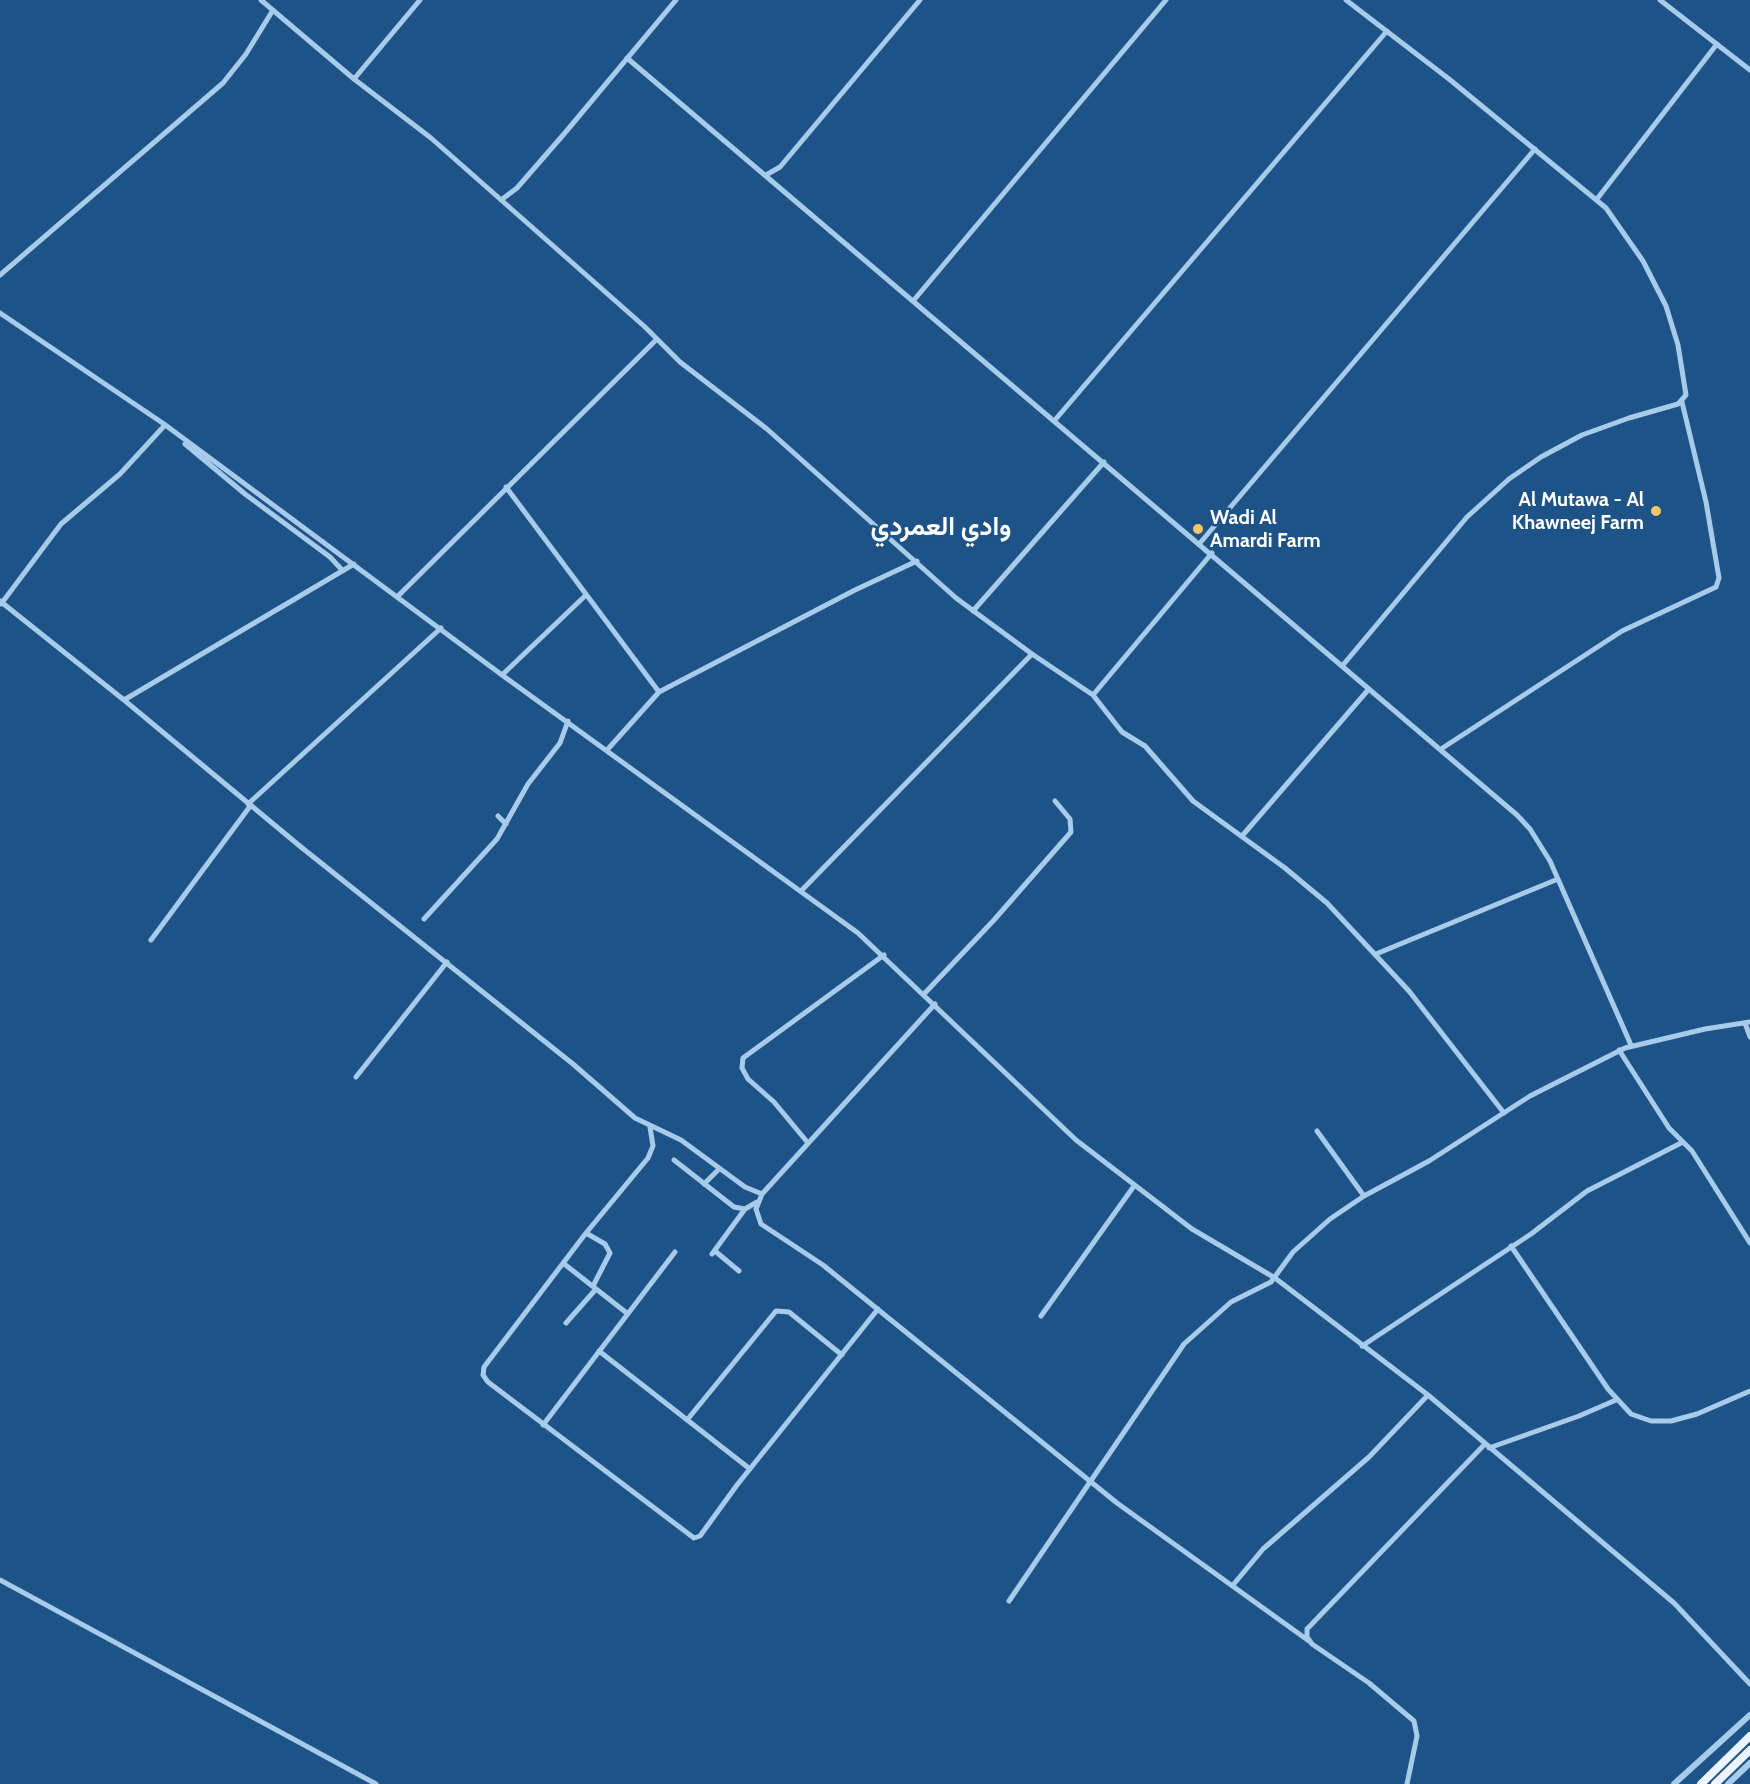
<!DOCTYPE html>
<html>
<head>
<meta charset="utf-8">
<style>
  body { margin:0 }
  canvas { display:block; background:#1e5387 }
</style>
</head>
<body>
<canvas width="1750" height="1784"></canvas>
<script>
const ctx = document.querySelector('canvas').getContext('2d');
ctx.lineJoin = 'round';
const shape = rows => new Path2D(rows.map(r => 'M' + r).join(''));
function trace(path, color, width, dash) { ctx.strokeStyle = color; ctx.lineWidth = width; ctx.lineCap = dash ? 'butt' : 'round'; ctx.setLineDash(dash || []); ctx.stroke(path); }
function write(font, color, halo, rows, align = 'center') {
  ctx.font = font + ' Cabin,Vazirmatn,sans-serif'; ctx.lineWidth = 5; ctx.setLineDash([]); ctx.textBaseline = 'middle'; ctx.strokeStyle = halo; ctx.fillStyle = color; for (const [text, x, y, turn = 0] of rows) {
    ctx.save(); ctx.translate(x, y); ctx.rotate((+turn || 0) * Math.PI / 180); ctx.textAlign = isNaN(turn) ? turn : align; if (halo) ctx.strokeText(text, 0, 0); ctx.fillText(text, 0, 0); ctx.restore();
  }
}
trace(shape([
  [261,0,354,79,431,138,645,327,680,362,767,429,956,598,1032,654,1093,695,1122,732,1145,746,1193,801,1285,868,1327,903,1409,991,1504,1113],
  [1660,0,1750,70],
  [627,58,1517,815,1530,829,1550,861,1631,1045],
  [354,79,420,0],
  [766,175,780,167,920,0],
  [1597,199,1717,44],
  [501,200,517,188,564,134,676,0],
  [0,275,223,83,246,54,273,10],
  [914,300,1166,0],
  [0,313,164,424,502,675,858,933,1076,1140,1192,1229,1275,1278,1428,1395,1674,1603,1750,1684],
  [1055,420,1387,31],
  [185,444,245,494,330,557,343,571],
  [506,487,659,692],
  [1200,543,1535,149],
  [398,596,657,339],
  [0,601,124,700,301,847,573,1064,635,1118,681,1140,745,1187,762,1194],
  [1,604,61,524,120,474,165,425],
  [973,611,1104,462],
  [1343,665,1467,517,1509,479,1541,457,1582,435,1629,418,1678,404,1686,395,1678,345,1666,306,1643,261,1606,208,1449,79,1346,0],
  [502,675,586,595],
  [1093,695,1212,553],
  [124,700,354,564],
  [608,749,659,692,855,590,917,561],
  [1441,749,1622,631,1716,587,1719,578,1706,502,1682,402],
  [248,804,441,628],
  [498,816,506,824],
  [1242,836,1368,690],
  [801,891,1032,654],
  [424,919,497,839,528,784,560,743,568,721],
  [151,940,251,805],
  [1376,954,1558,879],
  [924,994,994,920,1071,832,1070,819,1055,801],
  [935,1004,762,1194,756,1209,761,1224,823,1265,1117,1503,1309,1641],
  [1745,1023,1750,1037],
  [1619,1050,1669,1128,1692,1151,1750,1243],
  [356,1077,447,962],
  [650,1127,653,1146,648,1158,586,1233,484,1367,483,1375,488,1382,694,1538,700,1536,737,1485,878,1309],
  [1317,1131,1364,1196],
  [808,1143,774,1102,748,1079,742,1068,743,1058,884,955],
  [674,1160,734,1207,745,1209,757,1202],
  [704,1184,719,1169],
  [586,1233,605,1244,610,1253,593,1286],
  [1511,1246,1608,1389,1631,1414,1651,1421,1671,1421,1697,1414,1750,1391],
  [715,1251,739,1271],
  [712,1254,745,1209],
  [563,1263,628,1314],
  [1041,1316,1134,1186],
  [566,1323,596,1289],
  [1362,1346,1531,1234,1587,1191,1683,1142],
  [599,1351,750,1469],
  [687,1420,776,1311,789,1312,842,1355],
  [543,1425,675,1252],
  [1489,1448,1579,1416,1616,1400],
  [0,1580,376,1784],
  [1233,1585,1263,1549,1369,1457,1428,1395],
  [1009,1601,1184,1344,1231,1302,1271,1282,1293,1252,1330,1219,1364,1196,1429,1161,1530,1096,1625,1048,1705,1029,1750,1022],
  [1407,1784,1417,1736,1414,1721,1369,1683,1312,1644,1307,1637,1307,1629,1484,1445]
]), '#a7cbeb', 5);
trace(shape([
  [1674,1784,1750,1715],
  [1728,1784,1750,1763]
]), '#a7cbeb', 6);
trace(shape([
  [1701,1784,1750,1736],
  [1715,1784,1750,1750]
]), '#ecf4fe', 8);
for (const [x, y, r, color] of [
  [1656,511,6,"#fac566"],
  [1198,529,6,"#fac566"]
]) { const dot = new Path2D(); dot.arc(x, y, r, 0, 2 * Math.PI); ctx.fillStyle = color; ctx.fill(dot); trace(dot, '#1e5387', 2); }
write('bold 20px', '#fff', '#1e5387', [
  ["Al Mutawa - Al",1644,500],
  ["Khawneej Farm",1644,523],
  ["Wadi Al",1210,518,"left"],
  ["Amardi Farm",1210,541,"left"]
], 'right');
write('bold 26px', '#fff', '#1e5387', [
  ["وادي العمردي",941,527]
]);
</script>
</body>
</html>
